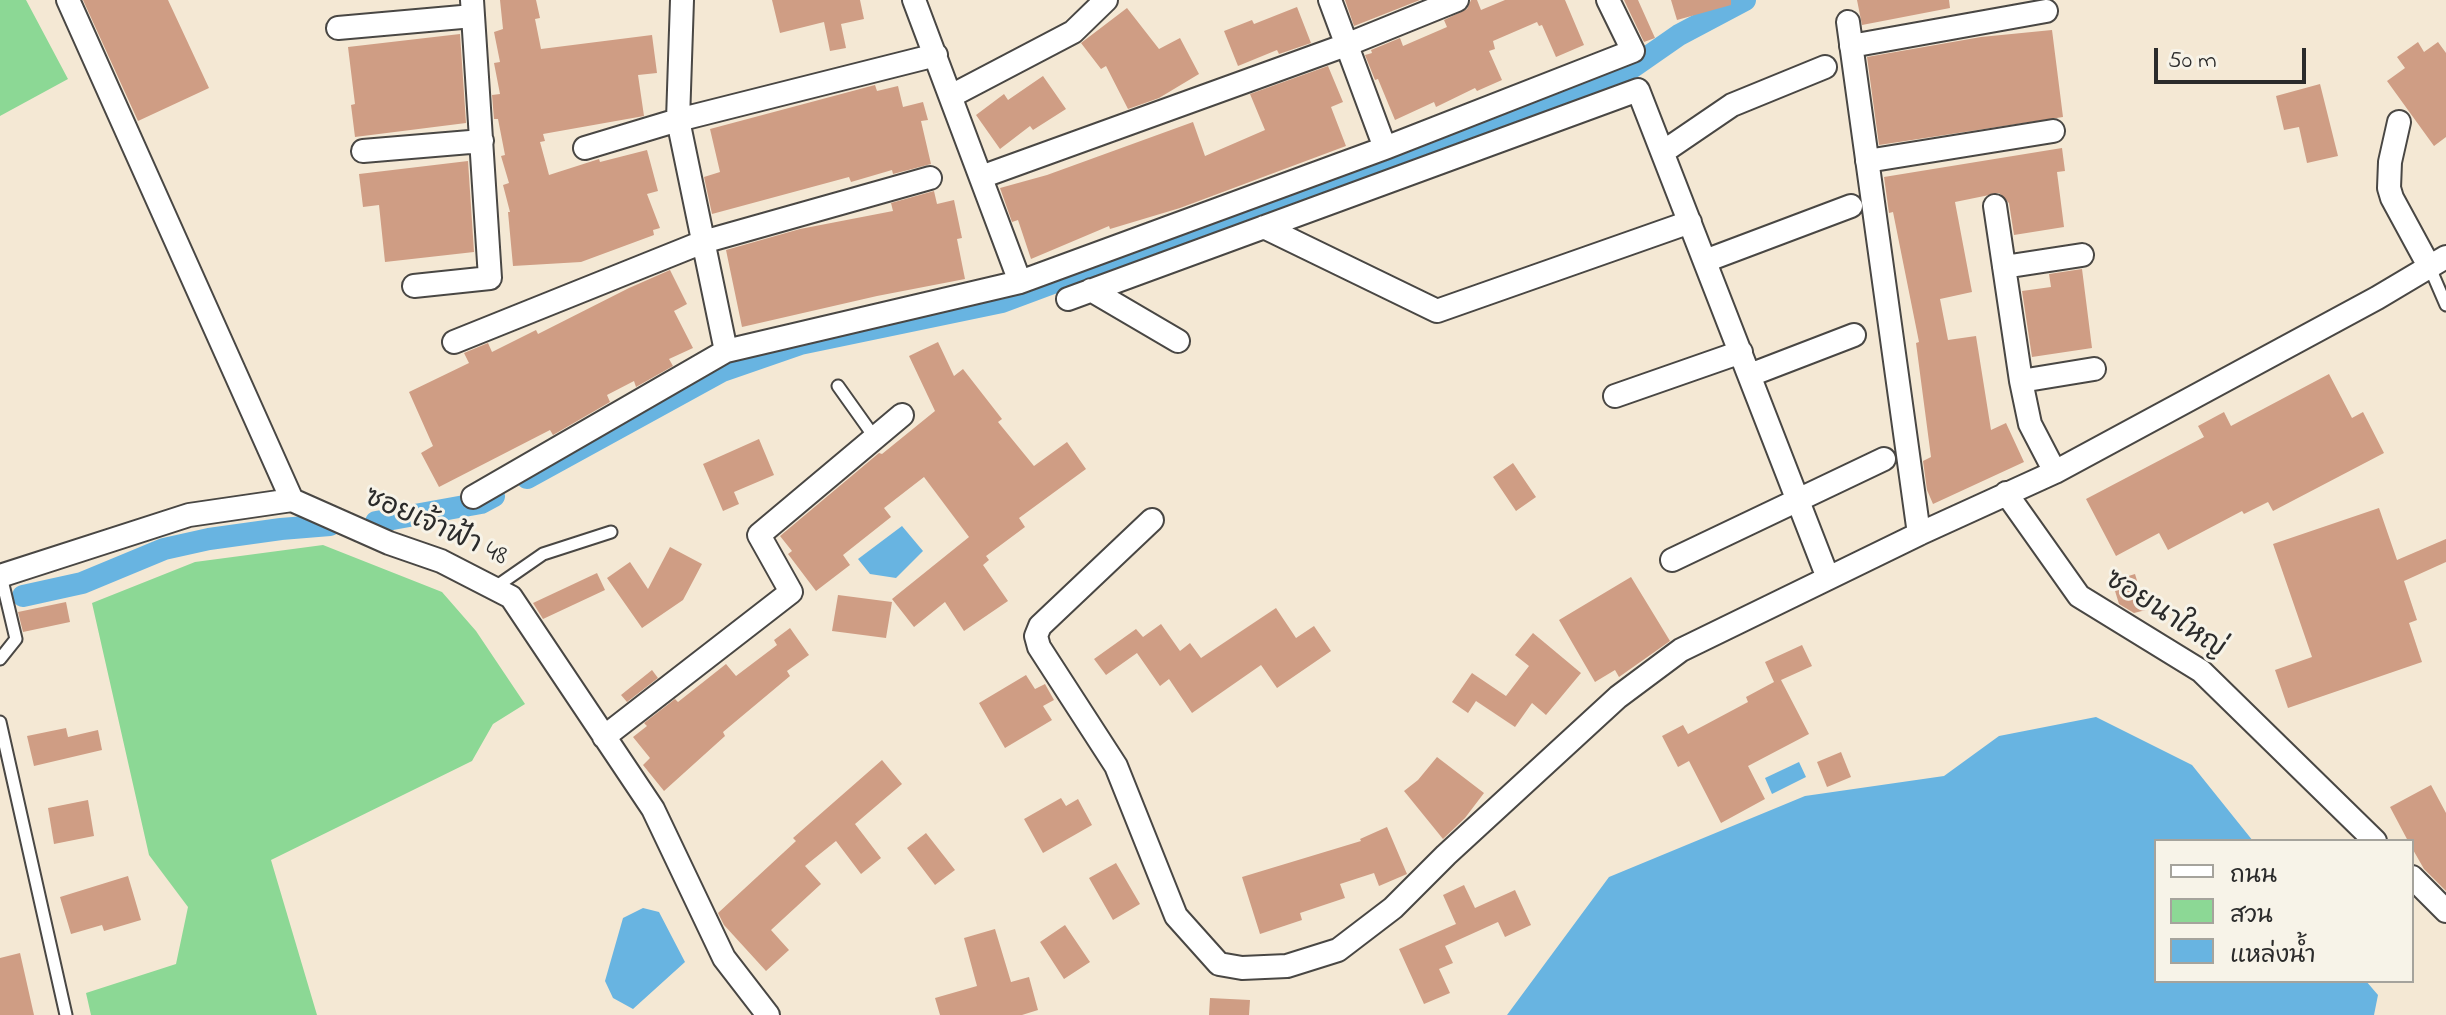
<!DOCTYPE html>
<html>
<head>
<meta charset="utf-8">
<style>
  body { margin:0 }
  #map { position:relative; width:2446px; height:1015px; overflow:hidden; background:#f4e8d4; font-family:"Indie Flower","Playpen Sans Thai",sans-serif }
  canvas { display:block }
  .legend { position:absolute; left:2154px; top:839px; width:260px; height:144px; box-sizing:border-box; background:#f7f3e8; border:2px solid #a5a39c; margin:0; padding:10px 14px; list-style:none; font-size:24px; color:#2b2b2b }
  .legend li { display:flex; align-items:center; gap:16px; height:40px }
  .legend b { width:40px; border:2px solid #a5a39c }
  .scale { position:absolute; left:2154px; top:48px; width:152px; height:36px; box-sizing:border-box; border:4px solid #2b2b2b; border-top:0; padding-left:10px; font-size:24px; line-height:28px; white-space:nowrap; color:#2b2b2b; -webkit-text-stroke:6px #f7f3e8; paint-order:stroke }
</style>
</head>
<body>
<div id="map">
<canvas width="2446" height="1015"></canvas>
<ul class="legend">
<li><b style="height:10px;background:#fff"></b>ถนน</li>
<li><b style="height:22px;background:#8cd895"></b>สวน</li>
<li><b style="height:22px;background:#68b4e1"></b>แหล่งน้ำ</li>
</ul>
<div class="scale">50 m</div>
</div>
<script>
const ctx = document.querySelector('canvas').getContext('2d');
ctx.lineJoin = 'round';
function paint(path, color) { ctx.fillStyle = color; ctx.fill(path, 'evenodd'); }
const shape = rows => new Path2D(rows.map(r => 'M' + r).join(''));
function trace(path, color, width, dash) { ctx.strokeStyle = color; ctx.lineWidth = width; ctx.lineCap = dash ? 'butt' : 'round'; ctx.setLineDash(dash || []); ctx.stroke(path); }
function write(font, color, halo, rows, align = 'center') {
  ctx.font = font + ' "Indie Flower","Playpen Sans Thai",sans-serif'; ctx.lineWidth = 6; ctx.setLineDash([]); ctx.textBaseline = 'middle'; ctx.strokeStyle = halo; ctx.fillStyle = color; for (const [text, x, y, turn = 0] of rows) {
    ctx.save(); ctx.translate(x, y); ctx.rotate((+turn || 0) * Math.PI / 180); ctx.textAlign = isNaN(turn) ? turn : align; if (halo) ctx.strokeText(text, 0, 0); ctx.fillText(text, 0, 0); ctx.restore();
  }
}
paint(shape([
  [0,0,26,0,68,79,0,116],
  [323,545,442,592,476,631,525,704,493,724,472,761,271,860,317,1015,91,1015,86,993,176,964,188,907,149,855,92,603,195,562]
]), '#8cd895');
paint(shape([
  [902,526,923,551,896,578,870,574,858,559],
  [2096,717,2192,765,2253,841,2156,841,2156,981,2366,981,2378,995,2374,1015,1507,1015,1609,877,1805,796,1944,776,1999,736],
  [1799,762,1806,777,1772,794,1765,778],
  [643,908,659,912,685,962,633,1009,613,998,605,981,623,918]
]), '#68b4e1');
trace(shape([
  [527,478,722,371,800,344,1002,302,1633,67,1679,35,1745,0],
  [376,522,481,503,494,496],
  [23,596,82,583,164,549,209,539,281,529,330,525]
]), '#68b4e1', 22);
paint(shape([
  [83,0,168,0,209,88,138,121],
  [500,0,536,0,540,18,535,19,541,49,652,35,657,73,638,75,644,116,543,134,545,141,540,142,549,175,599,159,600,162,647,150,658,191,647,194,660,228,653,230,654,235,581,262,513,266,508,212,510,212,503,185,509,183,501,156,505,155,498,119,494,119,492,95,500,94,494,63,500,62,494,32,503,29],
  [772,0,860,0,864,19,841,24,846,48,830,51,824,22,780,33],
  [1345,0,1420,0,1354,26],
  [1471,0,1477,0,1481,10,1505,0,1565,0,1584,45,1556,57,1542,25,1539,26,1537,22,1493,41,1495,49,1489,51,1502,80,1477,91,1475,88,1436,107,1434,102,1395,120,1378,79,1375,80,1365,55,1372,53,1371,50,1400,38,1403,46,1447,27,1444,20,1467,9],
  [1624,0,1638,0,1655,38,1644,42],
  [1671,0,1731,0,1731,5,1677,20],
  [1857,0,1949,0,1950,8,1862,25],
  [1297,7,1311,43,1279,54,1277,50,1238,66,1224,31,1252,20,1254,24],
  [1127,8,1159,49,1180,38,1199,74,1159,98,1128,109,1106,66,1101,69,1081,43],
  [2052,30,2063,117,1879,145,1867,57,1981,37],
  [460,34,466,123,355,137,351,105,355,104,348,47],
  [2418,42,2424,52,2438,42,2446,53,2446,137,2434,146,2387,81,2405,68,2397,57],
  [1328,66,1343,102,1331,107,1346,146,1180,208,1110,229,1109,226,1031,259,1018,220,1012,222,1000,188,1047,175,1193,122,1205,156,1265,130,1250,94],
  [1043,76,1066,109,1033,130,1030,126,1000,149,976,115,1004,94,1008,100],
  [2320,84,2338,156,2307,163,2299,127,2284,130,2276,96],
  [875,85,877,91,898,86,903,107,923,102,928,120,921,121,931,164,893,174,892,170,851,182,849,177,712,214,704,177,720,172,710,129],
  [2062,148,2065,171,2057,172,2064,227,2014,235,2009,203,1999,193,1955,202,1972,292,1940,299,1948,340,1976,336,1991,430,2006,423,2024,462,1933,504,1927,490,1923,461,1931,457,1916,343,1919,342,1893,212,1889,213,1884,177],
  [468,161,474,252,385,262,379,205,363,207,359,174],
  [934,191,937,204,954,200,962,238,957,239,965,279,877,296,742,327,726,250,800,229,893,211,891,203],
  [2082,269,2092,348,2032,357,2022,291,2051,287,2049,274],
  [670,270,687,304,674,311,693,348,669,359,673,366,636,387,634,381,607,395,610,402,553,435,550,430,439,487,421,453,433,446,409,392,469,363,464,353,488,343,492,352,536,330,538,334,629,288],
  [938,342,954,376,963,369,1002,419,998,422,1034,466,1067,442,1086,469,1019,518,1025,527,986,556,989,560,983,565,1008,601,964,631,945,602,914,627,892,599,969,537,924,477,884,508,891,517,843,555,850,565,816,591,788,554,792,551,780,536,879,453,882,454,935,411,909,356],
  [2329,374,2352,418,2363,412,2384,453,2273,511,2268,502,2244,514,2242,511,2168,550,2159,533,2116,556,2086,499,2204,437,2198,426,2224,412,2231,426],
  [759,439,774,475,734,492,739,504,723,511,703,464],
  [1513,463,1536,497,1516,511,1493,477],
  [2379,508,2397,560,2446,539,2446,562,2404,581,2417,620,2409,623,2422,662,2288,708,2275,670,2312,657,2273,544],
  [670,547,702,564,683,600,642,628,607,578,630,562,648,589],
  [597,573,605,590,543,619,533,603],
  [2135,574,2146,610,2134,613,2119,604,2112,581],
  [1631,577,1670,641,1619,677,1615,670,1595,682,1559,620],
  [838,595,892,602,886,638,832,631],
  [66,602,70,622,23,632,18,612],
  [1276,608,1296,638,1314,626,1331,651,1277,688,1261,665,1192,713,1169,679,1160,686,1137,653,1106,675,1094,659,1136,629,1143,637,1161,624,1180,651,1190,643,1201,658],
  [790,628,809,655,787,671,790,676,723,732,725,736,664,791,643,765,650,758,633,737,647,726,644,723,675,699,678,702,726,664,736,676,777,645,774,640],
  [1533,633,1581,673,1546,715,1532,703,1515,727,1476,701,1468,713,1452,702,1472,673,1506,696,1529,666,1515,655],
  [1802,645,1812,666,1781,680,1809,734,1748,766,1765,799,1721,823,1689,761,1678,767,1662,736,1683,725,1688,734,1748,702,1746,697,1774,682,1765,662],
  [652,670,658,678,627,702,621,695],
  [1026,675,1035,689,1045,684,1054,700,1043,706,1052,720,1005,748,979,703],
  [66,728,68,737,98,730,102,750,34,766,27,736],
  [1841,752,1851,777,1827,787,1817,762],
  [1437,757,1484,793,1465,818,1443,839,1404,791,1418,780],
  [882,760,902,784,855,824,881,858,861,874,836,841,805,866,821,884,771,930,789,950,766,971,724,925,718,913,796,841,793,838],
  [2431,785,2446,813,2446,891,2424,869,2412,848,2412,841,2408,841,2390,807],
  [1061,798,1066,806,1078,799,1092,825,1043,853,1024,819],
  [88,800,94,836,54,844,48,808],
  [1387,827,1407,874,1379,886,1374,873,1340,884,1345,898,1300,913,1302,920,1260,934,1242,877,1361,841,1360,839],
  [926,833,955,870,935,885,907,848],
  [1116,863,1140,904,1113,920,1089,878],
  [128,876,141,920,104,931,102,925,71,934,60,897],
  [1464,885,1475,908,1515,890,1531,925,1505,937,1498,922,1445,946,1453,963,1439,969,1450,993,1424,1004,1399,949,1456,924,1443,895],
  [1065,925,1090,962,1064,979,1040,942],
  [995,929,1011,982,1029,977,1038,1010,1022,1015,940,1015,935,998,977,986,964,938],
  [20,953,34,1015,0,1015,0,958],
  [1210,998,1250,1000,1249,1015,1209,1015]
]), '#cf9d84');
const lane = shape([
  [2430,268,2446,305],
  [838,386,875,438],
  [494,588,543,554,611,532],
  [0,659,16,639,1,576],
  [0,722,66,1015]
]);
const street = shape([
  [68,0,292,500],
  [682,0,678,120,726,351],
  [914,0,1020,282],
  [1330,0,1385,148],
  [1848,22,1919,534],
  [338,28,473,16],
  [1851,46,2046,11],
  [951,96,1073,32,1106,0],
  [2399,122,2390,162,2389,188,2392,198,2430,268],
  [585,148,678,120,936,55],
  [363,151,482,141],
  [1663,152,1732,105,1825,67],
  [1867,161,2053,131],
  [981,177,1346,45,1457,0],
  [1995,206,2021,381,2030,424,2055,472],
  [1264,227,1437,311,1690,222],
  [1705,261,1851,206],
  [2004,267,2082,255],
  [414,286,490,278,472,0],
  [1091,290,1178,341],
  [1068,299,1638,90,1828,578],
  [454,342,703,242,930,178],
  [1750,375,1854,335],
  [2021,381,2094,369],
  [1615,396,1741,352],
  [2006,493,2079,596,2201,671,2375,841],
  [473,497,726,351,1020,282,1385,148,1633,51,1608,0],
  [1152,520,1040,626,1036,636,1039,647,1116,766,1176,916,1219,964,1242,968,1287,966,1338,950,1393,908,1446,855,1618,697,1681,650,1919,534,2055,472,2377,298,2446,257],
  [1672,560,1884,459],
  [0,576,189,515,292,500,389,543,441,561,511,597,653,809,724,958,768,1015],
  [604,737,791,592,759,535,902,415],
  [2412,877,2446,911]
]);
trace(lane, '#494744', 15);
trace(street, '#494744', 26);
trace(lane, '#fff', 11);
trace(street, '#fff', 22);
write('28px', '#2b2b2b', '#f7f3e8', [
  ["ซอยเจ้าฟ้า 48",435,529,24],
  ["ซอยนาใหญ่",2164,616,33]
]);
</script>
</body>
</html>
